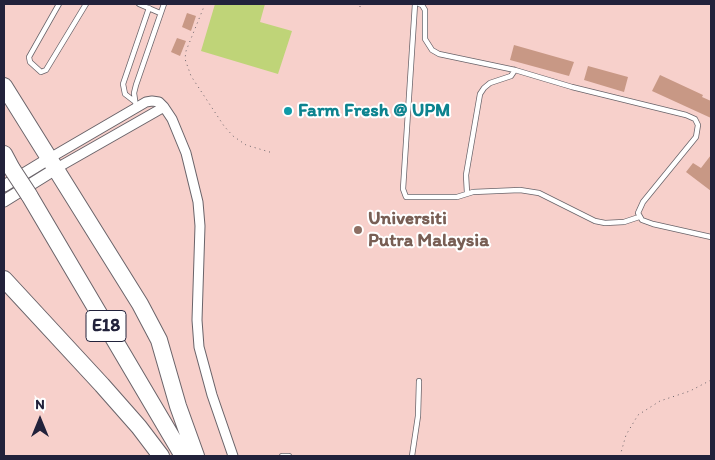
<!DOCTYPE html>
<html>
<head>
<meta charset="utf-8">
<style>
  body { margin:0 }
  #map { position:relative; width:715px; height:460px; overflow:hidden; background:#f1dfc1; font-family:Itim,sans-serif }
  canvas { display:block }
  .frame { position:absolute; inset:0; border:5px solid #22223b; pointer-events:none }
  .north { position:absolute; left:15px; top:395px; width:50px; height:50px; -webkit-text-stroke:4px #fff; paint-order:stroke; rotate:0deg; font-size:14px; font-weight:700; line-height:20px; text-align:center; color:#22223b }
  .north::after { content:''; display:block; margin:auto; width:18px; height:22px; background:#22223b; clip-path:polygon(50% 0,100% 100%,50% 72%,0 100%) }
</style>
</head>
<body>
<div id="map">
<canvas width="715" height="460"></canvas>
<div class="frame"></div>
<div class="north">N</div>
</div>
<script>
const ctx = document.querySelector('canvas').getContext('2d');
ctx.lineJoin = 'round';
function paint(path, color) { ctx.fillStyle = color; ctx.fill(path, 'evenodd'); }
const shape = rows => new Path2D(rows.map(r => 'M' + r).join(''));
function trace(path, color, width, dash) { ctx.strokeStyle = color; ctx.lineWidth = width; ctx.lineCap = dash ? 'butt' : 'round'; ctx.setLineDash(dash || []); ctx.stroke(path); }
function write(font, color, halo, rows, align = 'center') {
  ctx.font = font + ' Itim,sans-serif'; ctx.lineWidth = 4; ctx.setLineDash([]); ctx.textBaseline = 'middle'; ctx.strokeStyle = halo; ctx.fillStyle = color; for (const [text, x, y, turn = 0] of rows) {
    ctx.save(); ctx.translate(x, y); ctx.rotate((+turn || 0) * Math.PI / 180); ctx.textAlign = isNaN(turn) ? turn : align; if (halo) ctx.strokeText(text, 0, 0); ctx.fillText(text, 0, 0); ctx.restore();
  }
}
paint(shape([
  [4,4,711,4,711,456,4,456]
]), '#f7d0cb');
paint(shape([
  [215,4,265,4,260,22,292,31,278,74,201,51]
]), '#bfd478');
paint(shape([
  [187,13,196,16,191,31,182,27],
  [177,38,186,41,180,56,171,52],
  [514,45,574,62,569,76,510,60],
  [588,66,628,77,624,92,584,80],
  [660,75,703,95,702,97,711,101,711,118,652,91],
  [711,155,711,191,686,172,693,163,701,168]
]), '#c89885');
const service = shape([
  [59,4,29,57,30,62,41,72,46,70,86,4],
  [139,4,160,13],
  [415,4,403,189,406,197,457,197,473,192,520,190,539,193,595,221,605,223,624,222,639,217],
  [419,4,422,5,425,10,425,39,432,50,439,54,515,70,572,87,686,115,695,119,698,125,696,137,643,202,638,213,642,220,653,224,711,237],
  [134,101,125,94,123,84,149,8],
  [136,107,134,93,136,85,164,4],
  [467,193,466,175,480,94,484,88,490,83,511,76,515,70],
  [282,456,289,456],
  [412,456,418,416,419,381]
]);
const minor = shape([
  [50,158,146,102,152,101,159,102,164,107,172,119,186,153,198,202,200,226,197,320,199,347,212,395,233,456],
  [57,168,164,107]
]);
const tertiary = shape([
  [4,186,50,158],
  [4,201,57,168]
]);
const motorway = shape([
  [4,86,140,304,159,340,178,406,196,456],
  [4,154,12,169],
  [29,195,183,456],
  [4,279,102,385,139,427,161,456]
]);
trace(service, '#6a646a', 6);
trace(minor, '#6a646a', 11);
trace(tertiary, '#6a646a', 13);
trace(motorway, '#6a646a', 18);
trace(shape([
  [205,4,186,51,185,59,191,76,224,126,233,136,246,145,273,153],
  [360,7,360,4],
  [620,456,626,435,638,415,660,401,690,391,711,380]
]), '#6a646a', 1, [1, 4]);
trace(service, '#fff', 4.5);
trace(minor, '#fff', 9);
trace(tertiary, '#fff', 11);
trace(motorway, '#fff', 16);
const motorwayBridge = shape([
  [12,169,29,195]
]);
trace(motorwayBridge, '#6a646a', 18, []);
trace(motorwayBridge, '#fff', 16);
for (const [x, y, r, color] of [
  [288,111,5,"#0f9aa8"],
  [358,230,5,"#8d6e63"]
]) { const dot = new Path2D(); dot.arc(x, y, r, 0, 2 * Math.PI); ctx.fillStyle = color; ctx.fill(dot); trace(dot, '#fff', 2); }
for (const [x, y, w] of [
  [106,326,40]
]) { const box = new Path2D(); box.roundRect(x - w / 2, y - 15.5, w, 31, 4); ctx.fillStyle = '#fff'; ctx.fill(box); trace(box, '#22223b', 1); }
write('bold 18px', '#22223b', null, [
  ["E18",106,326]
]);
write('bold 19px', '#0d838f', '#fff', [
  ["Farm Fresh @ UPM",298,111]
], 'left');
write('bold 19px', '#785e54', '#fff', [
  ["Universiti",368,219],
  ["Putra Malaysia",368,241]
], 'left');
</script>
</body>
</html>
